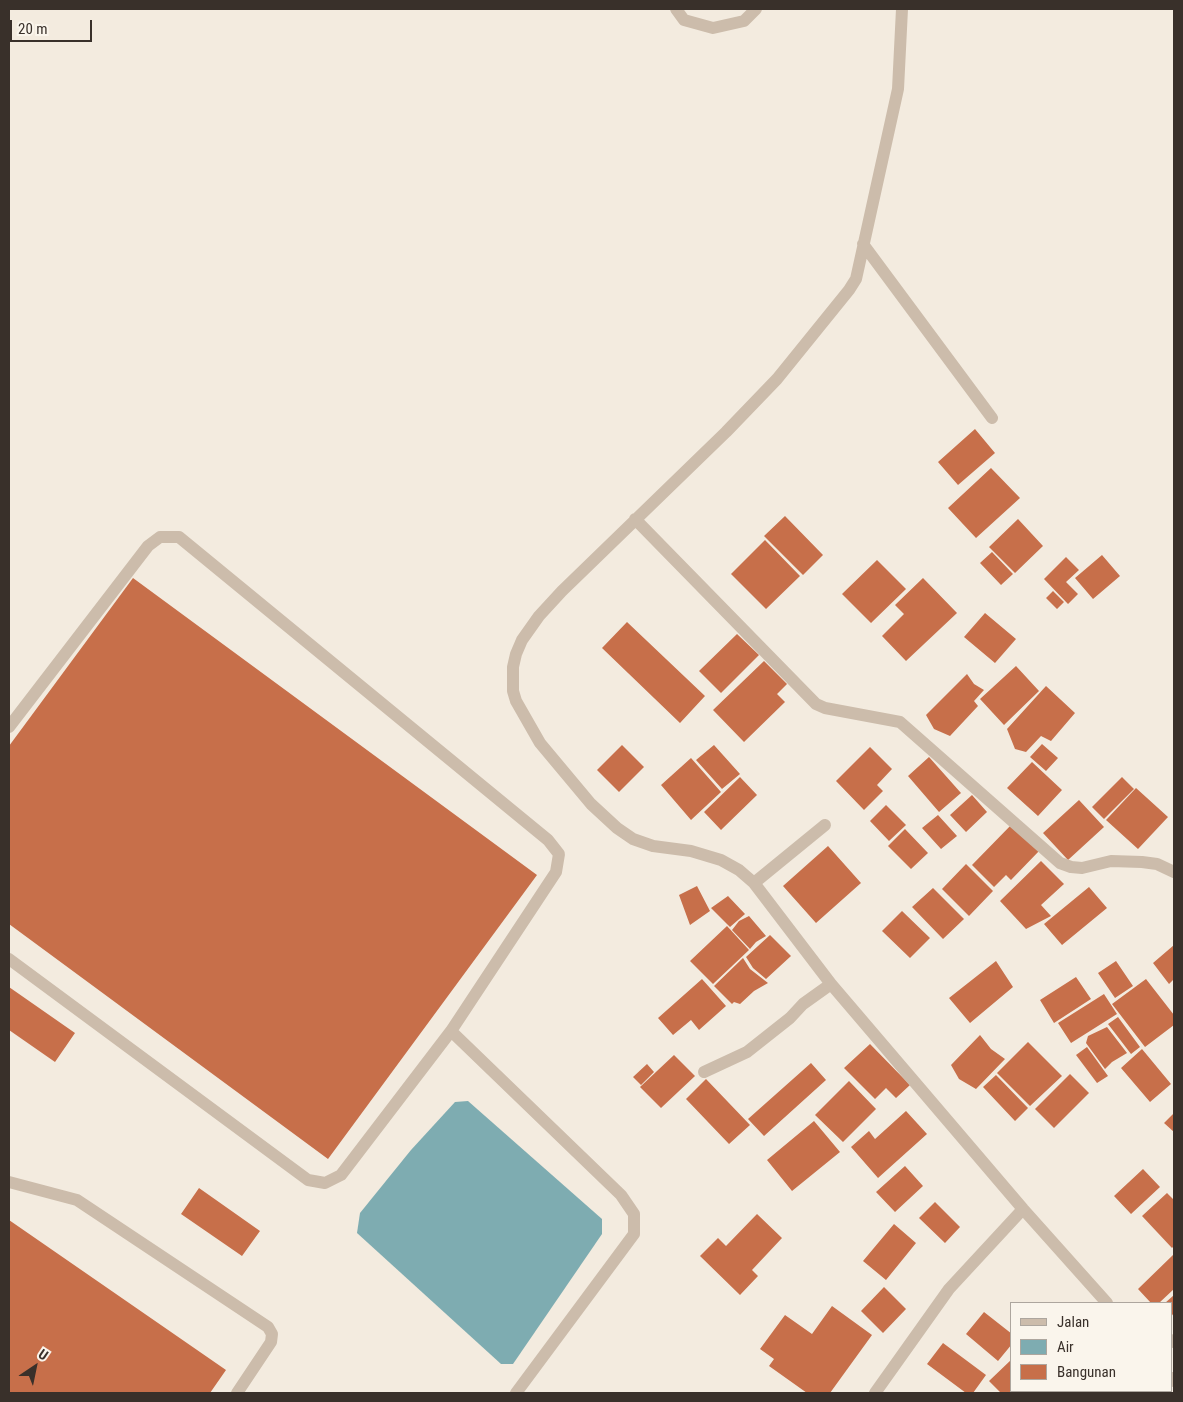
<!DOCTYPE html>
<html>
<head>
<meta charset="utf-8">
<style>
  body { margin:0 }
  #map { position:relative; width:1183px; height:1402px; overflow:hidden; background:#f3ebdf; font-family:"Roboto Condensed",sans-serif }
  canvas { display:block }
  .frame { position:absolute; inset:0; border:10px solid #39302a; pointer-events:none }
  .legend { position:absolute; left:1010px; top:1302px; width:162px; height:90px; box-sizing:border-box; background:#faf5ec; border:1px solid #ada69e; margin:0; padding:6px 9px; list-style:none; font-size:15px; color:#39302a }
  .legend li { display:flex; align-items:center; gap:10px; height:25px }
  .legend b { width:25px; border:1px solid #ada69e }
  .north { position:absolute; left:10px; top:1342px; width:50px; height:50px; -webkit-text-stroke:4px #faf5ec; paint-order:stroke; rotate:34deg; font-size:14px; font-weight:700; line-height:20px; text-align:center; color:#39302a }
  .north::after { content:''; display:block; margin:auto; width:18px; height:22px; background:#39302a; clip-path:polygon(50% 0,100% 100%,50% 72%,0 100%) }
  .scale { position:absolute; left:10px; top:20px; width:82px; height:22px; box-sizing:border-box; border:2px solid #39302a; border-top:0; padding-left:6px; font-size:15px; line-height:18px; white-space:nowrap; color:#39302a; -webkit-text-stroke:4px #faf5ec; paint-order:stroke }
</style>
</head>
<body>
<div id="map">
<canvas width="1183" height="1402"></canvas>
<div class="frame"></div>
<ul class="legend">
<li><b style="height:6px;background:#ccbcab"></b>Jalan</li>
<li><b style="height:14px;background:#7eacb1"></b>Air</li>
<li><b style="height:14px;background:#c76f4a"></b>Bangunan</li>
</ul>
<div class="north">U</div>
<div class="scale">20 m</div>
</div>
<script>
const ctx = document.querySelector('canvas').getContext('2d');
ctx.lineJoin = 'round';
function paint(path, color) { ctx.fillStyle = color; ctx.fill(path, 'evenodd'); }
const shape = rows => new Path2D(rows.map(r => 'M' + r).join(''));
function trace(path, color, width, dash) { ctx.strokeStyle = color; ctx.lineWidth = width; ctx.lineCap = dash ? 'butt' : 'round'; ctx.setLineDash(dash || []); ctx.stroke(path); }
paint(shape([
  [468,1101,602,1219,602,1234,513,1364,501,1364,357,1233,360,1213,411,1150,455,1102]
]), '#7eacb1');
paint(shape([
  [975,429,995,453,958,485,938,462],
  [991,468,1020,498,976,538,948,508],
  [785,516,823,555,803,575,764,536],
  [1018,519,1043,546,1015,573,989,547],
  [765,540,800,576,766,609,731,574],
  [992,552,1013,574,1001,585,980,563],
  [1102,555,1120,576,1093,599,1075,578],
  [1066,557,1079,570,1066,582,1078,594,1068,604,1044,579],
  [877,560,906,589,871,623,842,594],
  [133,578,537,875,328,1159,9,924,9,746],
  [923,578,957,613,906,661,882,636,904,614,895,605],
  [1053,591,1064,602,1057,609,1046,598],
  [985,613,1016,639,995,663,964,637],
  [627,622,705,696,680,723,602,648],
  [737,634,759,655,721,693,699,671],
  [764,661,787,684,777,694,785,702,744,742,713,710],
  [1016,666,1039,691,1004,725,980,699],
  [967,674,974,684,984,690,974,701,978,706,950,736,934,729,926,715],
  [1046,686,1075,713,1051,741,1041,736,1026,752,1015,749,1007,729],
  [1042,744,1058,758,1046,771,1030,757],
  [622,745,644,767,619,792,597,770],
  [714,745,740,774,722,789,696,760],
  [870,747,892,769,877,785,883,791,864,810,836,781],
  [929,757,961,793,939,812,908,776],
  [691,758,721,792,691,820,661,785],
  [1032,762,1062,790,1038,816,1007,788],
  [740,777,757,795,721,830,704,812],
  [1122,777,1134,789,1104,819,1092,807],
  [1136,788,1168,817,1138,849,1106,820],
  [972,795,987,812,966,832,950,815],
  [1079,800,1104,827,1068,860,1043,833],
  [886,805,906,825,889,841,870,821],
  [938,815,957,836,941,849,922,828],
  [1013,823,1040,850,1011,880,1006,875,994,887,972,865],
  [905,829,928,853,911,869,888,846],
  [828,846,861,883,816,923,783,886],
  [1041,861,1064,884,1041,905,1051,916,1026,929,1000,901],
  [966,864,993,891,969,916,942,889],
  [697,886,710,911,690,925,679,895],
  [1089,887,1107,908,1062,945,1044,924],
  [933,888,964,919,943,939,912,907],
  [728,896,745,914,730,927,711,908],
  [902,911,930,938,910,958,882,931],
  [749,916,766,936,756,942,750,949,732,930,739,921],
  [727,926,749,950,713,984,690,961],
  [770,935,791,956,766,979,753,968,746,957],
  [1174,945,1174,979,1169,984,1153,963],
  [743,958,750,969,768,983,754,991,740,1004,734,1002,732,1004,714,986],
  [996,961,1013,987,970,1023,949,998],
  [1116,961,1133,986,1115,998,1098,973],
  [1076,977,1091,999,1054,1023,1040,1000],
  [702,979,726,1006,699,1030,691,1020,673,1035,658,1018],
  [1146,979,1174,1015,1174,1025,1145,1047,1112,1004],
  [9,987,75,1033,55,1062,9,1030],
  [1104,994,1117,1014,1071,1043,1058,1023],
  [1118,1017,1140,1047,1131,1054,1108,1024],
  [1107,1027,1127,1053,1112,1062,1105,1069,1086,1043,1088,1036],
  [980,1035,991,1049,1005,1059,976,1089,959,1079,951,1065],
  [1028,1042,1062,1076,1030,1106,997,1073],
  [870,1044,910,1085,896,1098,886,1088,875,1099,844,1068],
  [1087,1047,1108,1076,1097,1083,1076,1055],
  [1142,1049,1171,1084,1150,1102,1121,1068],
  [674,1055,695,1076,661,1108,640,1087],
  [811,1063,826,1080,764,1136,748,1119],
  [647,1064,654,1072,641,1085,633,1077],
  [1070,1074,1089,1093,1054,1128,1035,1109],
  [996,1075,1028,1108,1015,1121,983,1087],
  [706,1079,750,1125,729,1144,686,1099],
  [849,1081,876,1109,843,1142,815,1115],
  [906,1111,927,1134,878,1178,851,1147,869,1131,875,1139],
  [1174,1113,1174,1132,1164,1123],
  [814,1121,840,1152,792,1191,767,1160],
  [905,1166,923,1186,895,1212,876,1192],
  [1143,1169,1160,1187,1131,1214,1114,1196],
  [199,1188,260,1231,242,1256,181,1214],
  [1167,1193,1174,1200,1174,1246,1172,1248,1142,1216],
  [935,1202,960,1227,945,1243,919,1218],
  [757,1214,782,1238,752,1270,758,1276,740,1295,700,1256,718,1238,726,1246],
  [9,1220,226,1370,210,1393,9,1393],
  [894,1224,916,1243,886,1280,863,1261],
  [1174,1254,1174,1289,1159,1303,1151,1303,1138,1289],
  [884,1287,906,1309,883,1333,861,1311],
  [1174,1295,1174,1317,1172,1314,1172,1303,1165,1303],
  [832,1306,872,1335,830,1393,807,1393,769,1366,774,1359,760,1349,785,1315,812,1334],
  [984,1312,1012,1334,1012,1344,998,1361,966,1334],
  [943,1343,986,1375,973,1393,966,1393,927,1364],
  [1012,1359,1012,1391,1042,1391,1039,1393,1001,1393,989,1381],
  [1109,1391,1149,1391,1151,1393,1106,1393]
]), '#c76f4a');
trace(shape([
  [676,9,684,20,713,28,744,21,756,9],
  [9,727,148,546,160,537,179,537,548,840,559,854,556,872,451,1031,341,1175,325,1183,308,1180,9,959],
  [451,1031,621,1195,634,1214,634,1234,516,1393],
  [9,1182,77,1200,268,1327,272,1334,271,1342,237,1393]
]), '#ccbcab', 12);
trace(shape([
  [902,9,898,89,856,279,849,290,777,379,726,432,562,591,539,616,522,640,516,654,513,667,513,691,516,701,540,743,591,804,617,828,633,839,653,846,691,851,721,860,739,870,754,883,831,984,1023,1209,1107,1303],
  [863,244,992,418],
  [635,519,816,704,825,708,900,722,1060,863,1071,867,1082,868,1111,861,1142,862,1157,864,1174,872],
  [754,883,825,825],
  [704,1072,747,1052,790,1018,803,1004,831,984],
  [1172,1342,1174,1340],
  [1172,1378,1174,1381],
  [875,1393,949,1289,1023,1209],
  [1053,1393,1056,1391]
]), '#ccbcab', 12);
</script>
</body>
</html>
